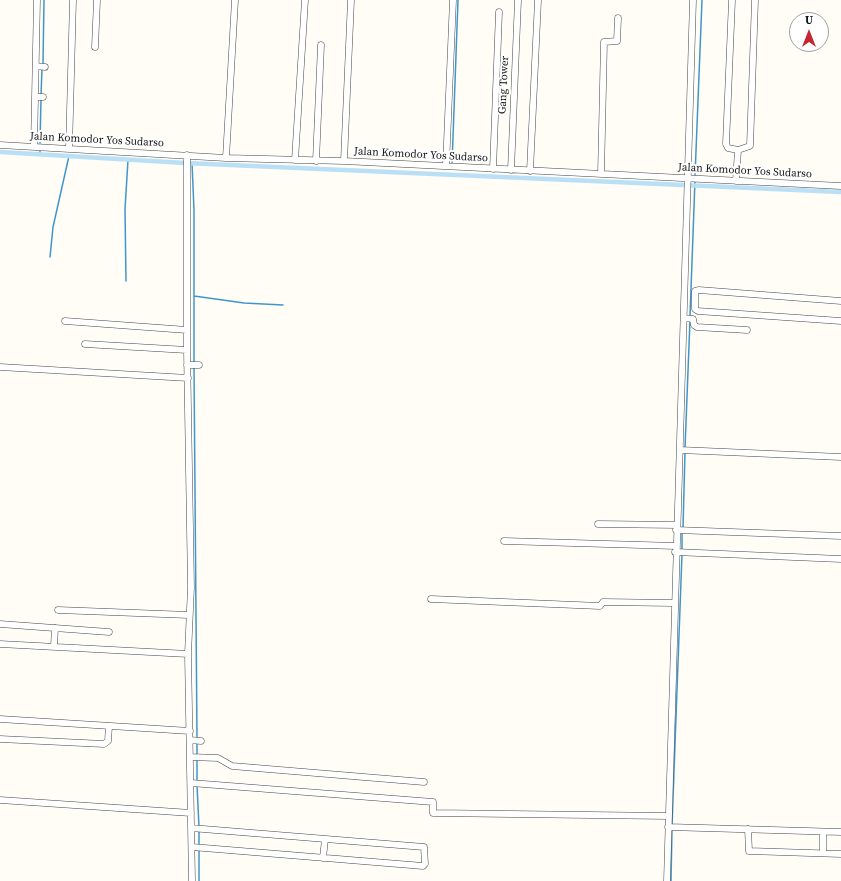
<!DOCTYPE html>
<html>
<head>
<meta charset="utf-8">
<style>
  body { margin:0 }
  #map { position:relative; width:841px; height:881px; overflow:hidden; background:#fffdf5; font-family:"Source Serif 4",serif }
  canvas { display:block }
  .north { position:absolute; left:789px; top:12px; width:40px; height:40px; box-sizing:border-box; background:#fff; border:1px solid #a0a0a0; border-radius:50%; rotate:0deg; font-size:11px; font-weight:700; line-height:16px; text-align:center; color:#111 }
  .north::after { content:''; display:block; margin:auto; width:14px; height:18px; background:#c4262e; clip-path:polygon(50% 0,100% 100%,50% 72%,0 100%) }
</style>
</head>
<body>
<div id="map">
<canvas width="841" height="881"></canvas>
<div class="north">U</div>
</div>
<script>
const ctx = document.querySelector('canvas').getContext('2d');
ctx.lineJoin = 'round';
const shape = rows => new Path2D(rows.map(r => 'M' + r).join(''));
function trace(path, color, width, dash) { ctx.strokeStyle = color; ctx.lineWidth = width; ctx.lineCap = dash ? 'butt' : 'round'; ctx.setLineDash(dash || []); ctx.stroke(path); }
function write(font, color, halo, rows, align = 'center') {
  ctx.font = font + ' "Source Serif 4",serif'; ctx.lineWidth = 4; ctx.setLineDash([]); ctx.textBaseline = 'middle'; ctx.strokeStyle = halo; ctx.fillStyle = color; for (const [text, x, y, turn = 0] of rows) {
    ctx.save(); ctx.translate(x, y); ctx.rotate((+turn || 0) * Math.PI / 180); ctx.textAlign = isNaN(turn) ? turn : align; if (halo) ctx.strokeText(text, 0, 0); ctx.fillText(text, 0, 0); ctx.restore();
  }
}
trace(shape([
  [43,64,44,0],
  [41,96,42,68],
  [40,143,41,100],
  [40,155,40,151],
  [192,163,194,210,194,363],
  [452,165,458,0],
  [695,176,702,0],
  [50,257,53,227,69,156],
  [126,281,125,209,128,160],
  [194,296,244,303,283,305],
  [690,316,695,180],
  [194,367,197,739],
  [685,448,690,320],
  [683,528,685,452],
  [682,550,682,532],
  [197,743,197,755],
  [197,759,197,781],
  [197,785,199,827],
  [672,826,682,554],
  [199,845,199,831],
  [199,881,199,849],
  [671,881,672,829]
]), '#3f96cf', 1.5);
trace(shape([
  [0,152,185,163,841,192]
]), '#b9e0f7', 4.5);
const minor = shape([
  [732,0,726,144,728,148,738,150,750,146,755,0],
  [95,47,97,0],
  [36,66,45,67],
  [35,97,43,97],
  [0,145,226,158,344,161,841,186],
  [34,147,37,0],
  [69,149,73,0],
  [187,155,187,350,191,587,188,654,192,881],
  [226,158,235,0],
  [295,160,305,0],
  [316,161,321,45],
  [344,161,351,0],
  [446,166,453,0],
  [493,169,499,12],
  [511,170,518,0],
  [530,171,538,0],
  [601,174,604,42,617,41,618,18],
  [736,181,738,150],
  [841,301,699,290,695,291,695,309,698,311,841,321],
  [684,318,693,319,694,325,697,327,747,330],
  [65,321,187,330],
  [85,344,187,350],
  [187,365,199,365],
  [0,367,188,378],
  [680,450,841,457],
  [598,524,677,525],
  [676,530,841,536],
  [504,541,676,546],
  [675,552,841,559],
  [431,599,600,606,603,602,674,603],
  [58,610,189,615],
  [0,624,109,632],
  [0,644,188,654],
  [54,646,55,628],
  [0,719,190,731],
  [0,739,104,744,108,741,109,726],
  [190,740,201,741],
  [190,757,218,758,232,766,424,782],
  [191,783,433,802,433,813,668,816],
  [0,800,191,813],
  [668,827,841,832],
  [191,828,424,847,425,864,423,866,192,847],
  [748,829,749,851,841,854],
  [823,832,823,853],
  [323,858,325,839],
  [667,881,693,0]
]);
trace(minor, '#444', 7);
trace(minor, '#fff', 6);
write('11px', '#111', '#fff', [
  ["Gang Tower",504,85,-87],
  ["Jalan Komodor Yos Sudarso",97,140,3],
  ["Jalan Komodor Yos Sudarso",421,155,3],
  ["Jalan Komodor Yos Sudarso",745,171,3]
]);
</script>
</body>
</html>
